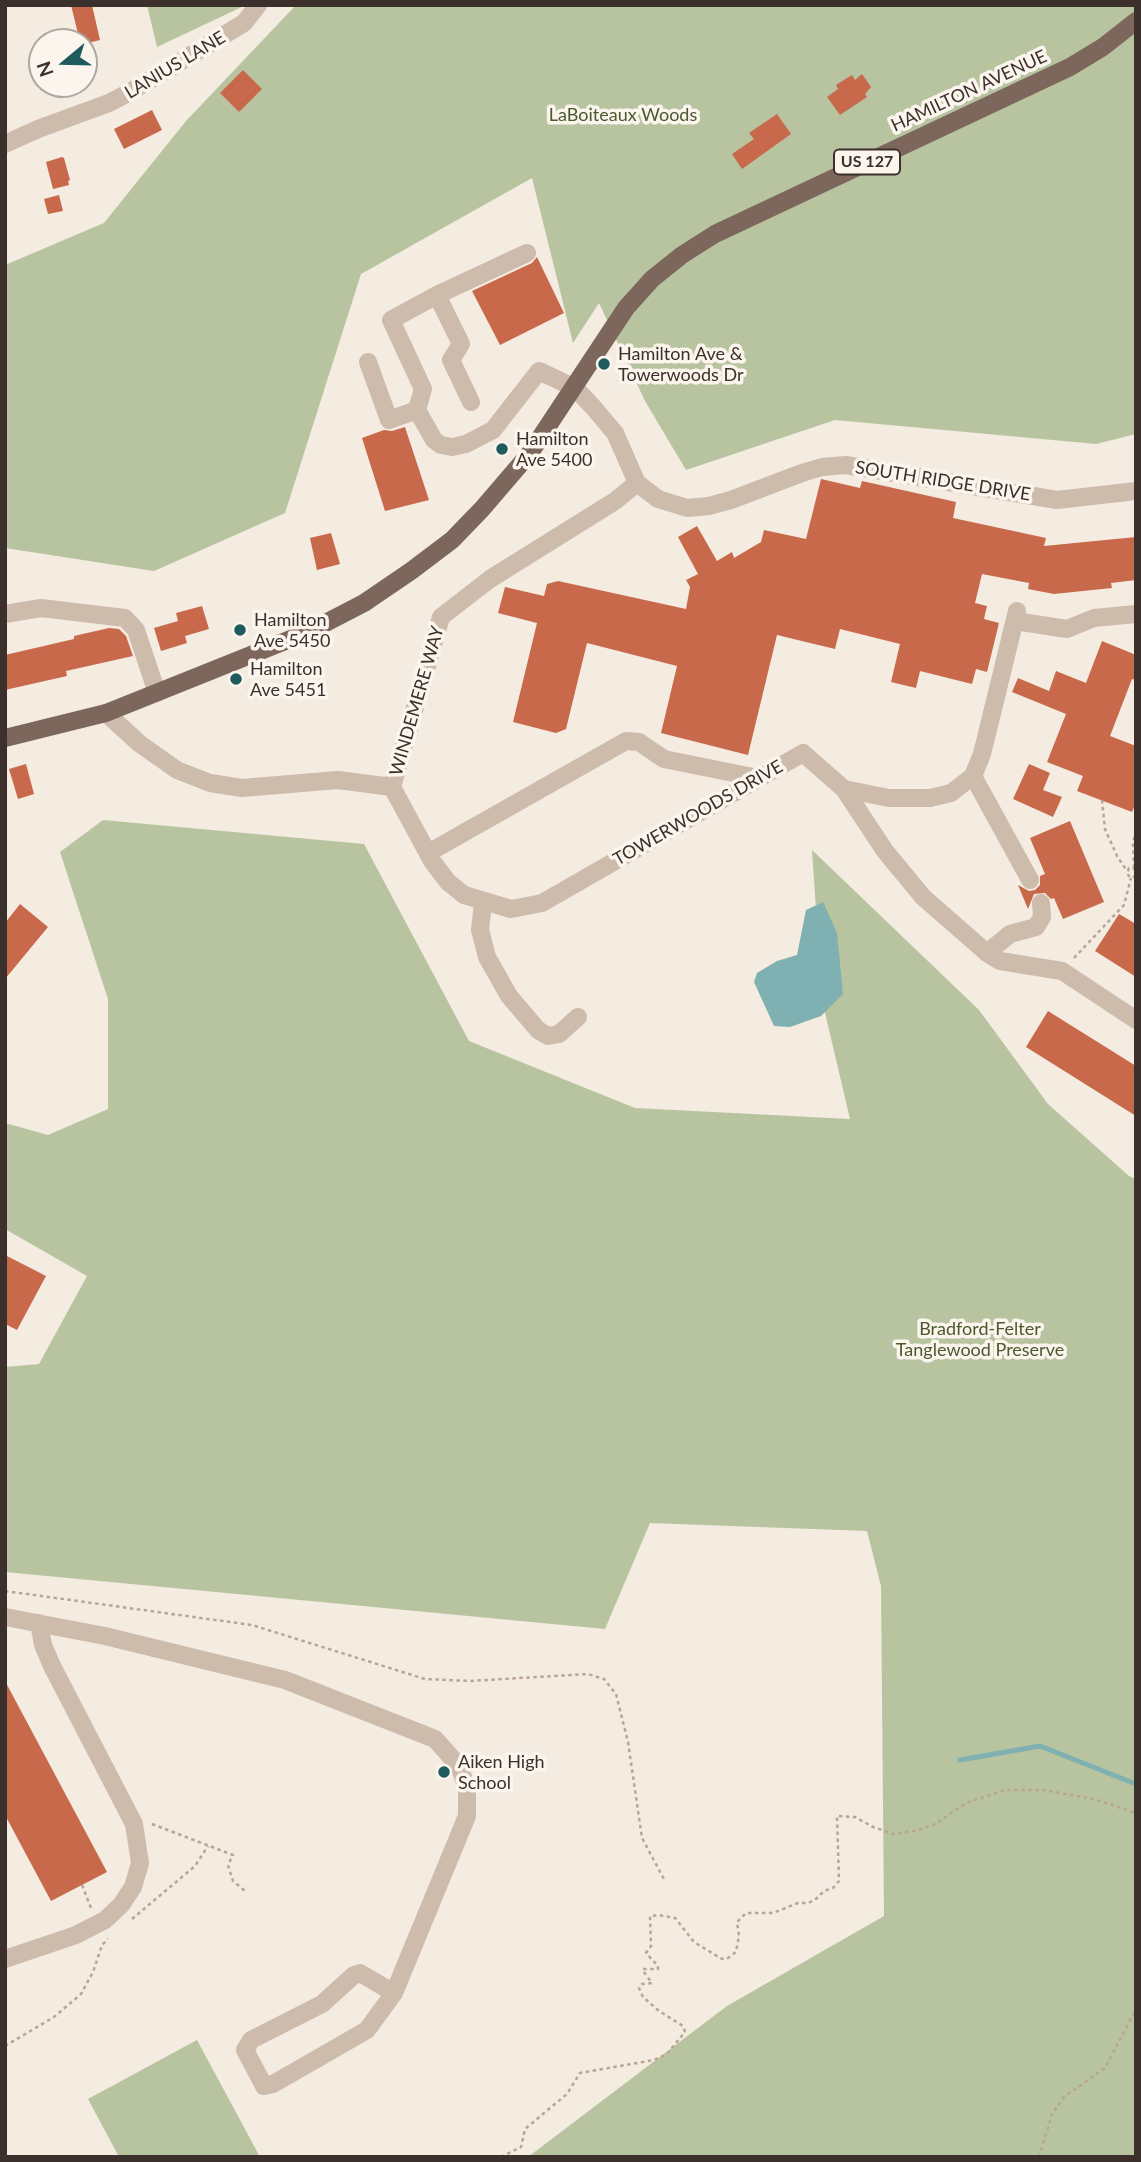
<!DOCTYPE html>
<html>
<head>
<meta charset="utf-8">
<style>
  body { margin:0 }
  #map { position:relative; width:1141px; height:2162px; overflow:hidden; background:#f4ebe1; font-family:Lato,sans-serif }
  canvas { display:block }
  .frame { position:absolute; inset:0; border:7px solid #3b302b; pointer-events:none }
  .north { position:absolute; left:28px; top:28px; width:70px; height:70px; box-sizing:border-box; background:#fbf5ee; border:2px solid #aea6a0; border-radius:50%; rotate:251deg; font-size:19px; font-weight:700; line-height:28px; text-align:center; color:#3b302b }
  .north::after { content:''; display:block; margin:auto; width:24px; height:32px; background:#1f5a5e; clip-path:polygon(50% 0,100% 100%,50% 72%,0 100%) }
</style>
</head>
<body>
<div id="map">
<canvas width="1141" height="2162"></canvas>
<div class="frame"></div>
<div class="north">N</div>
</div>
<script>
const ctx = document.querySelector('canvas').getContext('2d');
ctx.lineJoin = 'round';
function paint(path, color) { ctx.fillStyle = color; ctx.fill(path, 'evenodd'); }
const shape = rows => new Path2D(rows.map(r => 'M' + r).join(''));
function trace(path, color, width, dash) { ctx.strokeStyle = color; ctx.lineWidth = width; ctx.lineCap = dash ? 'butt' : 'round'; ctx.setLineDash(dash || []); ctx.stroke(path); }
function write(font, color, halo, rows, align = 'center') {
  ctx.font = font + ' Lato,sans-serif'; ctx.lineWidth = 7; ctx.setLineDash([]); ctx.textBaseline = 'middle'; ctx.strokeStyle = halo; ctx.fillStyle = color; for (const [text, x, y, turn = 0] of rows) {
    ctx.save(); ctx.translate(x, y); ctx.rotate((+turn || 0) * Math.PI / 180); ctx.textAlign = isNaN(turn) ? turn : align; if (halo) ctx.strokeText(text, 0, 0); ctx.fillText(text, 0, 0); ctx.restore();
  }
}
paint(shape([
  [147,5,246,5,157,47],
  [296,5,1136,5,1136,434,1096,444,835,420,686,470,645,401,599,303,573,343,532,178,361,274,285,513,154,571,5,548,5,265,104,223,186,121],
  [103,820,364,844,469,1041,635,1108,850,1119,822,1000,812,850,979,1010,1048,1104,1129,1176,1136,1179,1136,2157,528,2157,727,2006,884,1916,881,1586,867,1531,650,1523,605,1629,5,1572,5,1367,39,1364,87,1276,5,1229,5,1123,48,1135,108,1109,108,999,60,852],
  [197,2040,260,2157,119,2157,88,2099]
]), '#b8c4a0');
paint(shape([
  [823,902,837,933,843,994,821,1016,790,1027,774,1026,754,982,757,973,777,961,797,955,806,910]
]), '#7fb0b2');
trace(shape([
  [960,1760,1040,1746,1136,1784]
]), '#7fb0b2', 5);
paint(shape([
  [71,5,92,5,100,40,84,44,84,42,80,42],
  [243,70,262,89,239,112,220,93],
  [862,74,871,87,865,94,867,97,840,115,827,97,838,89,836,85,847,78,852,75,855,80],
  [152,110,162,130,124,149,114,129],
  [777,114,791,134,742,169,732,154,754,139,749,133],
  [62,157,64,158,70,180,68,181,69,185,53,189,46,162],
  [59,195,63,211,48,214,44,199],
  [537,257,564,313,500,345,472,291,532,263],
  [405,427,429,500,385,511,362,438,384,430,392,431],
  [821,479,860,488,862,481,956,502,953,518,1046,538,1044,546,1136,537,1136,580,1111,583,1112,588,1054,594,1028,589,1029,583,982,574,975,603,987,606,984,619,999,623,987,672,976,669,972,684,920,671,916,688,891,682,900,644,840,629,835,649,777,635,748,755,661,733,677,666,587,643,566,729,556,733,513,722,537,623,498,613,505,587,544,596,547,584,558,581,686,609,690,587,686,580,698,574,678,537,697,526,717,561,732,552,734,558,761,542,764,530,806,539],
  [331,533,340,564,317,570,310,538],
  [202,606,209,629,185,636,187,643,161,651,154,628,178,621,176,613],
  [109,628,119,629,126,636,133,656,66,671,67,676,5,690,5,655,74,639,74,636],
  [1102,641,1136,655,1136,680,1132,679,1110,736,1136,746,1136,803,1132,812,1077,791,1083,776,1047,762,1066,714,1012,692,1018,678,1049,691,1056,671,1086,683],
  [26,764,34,794,18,799,9,769],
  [1029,764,1050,773,1043,790,1062,797,1053,817,1013,799],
  [1070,821,1104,902,1063,919,1054,898,1051,899,1045,893,1034,894,1028,909,1018,885,1029,891,1035,890,1040,885,1040,876,1045,874,1030,838],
  [20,904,48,927,5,979,5,923],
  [1119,914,1136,924,1136,977,1095,951],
  [1048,1011,1136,1066,1136,1116,1026,1047],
  [5,1255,46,1276,17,1330,5,1324],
  [5,1681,107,1872,51,1901,5,1815]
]), '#c8694b');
trace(shape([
  [1102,800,1105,829,1117,856,1127,871],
  [1134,868,1133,842,1136,831],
  [1136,869,1129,868,1127,874,1131,878,1136,876],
  [1074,958,1124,905,1131,878],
  [5,1591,252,1625,425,1679,470,1681,588,1674,604,1679,616,1694,628,1742,642,1838,665,1881],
  [152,1824,233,1855,228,1865,233,1881,245,1891],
  [82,1885,91,1908],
  [132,1919,195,1866,208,1846],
  [5,2046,54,2017,81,1994,93,1972,102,1945,108,1939],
  [501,2157,521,2147,525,2129,567,2094,580,2073,654,2060,667,2054,685,2032,683,2026,659,2011,643,1997,639,1988,642,1984,652,1983,643,1971,643,1969,658,1969,658,1966,646,1953,651,1946,650,1916,658,1915,675,1918,694,1942,722,1959,728,1958,736,1952,739,1936,737,1922,746,1913,773,1913,798,1903,808,1903,815,1900,824,1891,833,1888,839,1881,837,1816,855,1817,873,1827,894,1834,918,1830,935,1824,966,1803,1005,1790,1043,1790,1094,1799,1136,1813],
  [1039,2157,1052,2114,1064,2097,1105,2068,1136,2009]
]), '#b9a596', 2.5, [3.5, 3.5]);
trace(shape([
  [5,144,38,129,109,103,130,92,244,23,258,5],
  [527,253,437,295,391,320,423,389,417,410,434,440,441,445,452,447,466,444,493,430,539,371,575,388,593,407,615,433,637,483],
  [437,295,461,344,451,360,471,402],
  [368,362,389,420,417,410],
  [637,483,658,499,687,508,709,506,731,500,802,473,822,467,846,465,1057,500,1136,491],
  [5,614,41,608,125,618,136,630,157,693],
  [1015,621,1067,629,1094,618,1136,614],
  [106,713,140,744,177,770,210,783,242,788,338,780,392,787],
  [973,776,1030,880],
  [392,787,432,861,448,882,464,895,511,909,542,903,803,753,844,789,885,851,923,897,987,953,1000,961,1062,971,1136,1020],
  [392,787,441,617,490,579,615,501,637,483],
  [844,789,889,798,930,798,951,793,973,776,982,754,1017,611],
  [428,853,626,741,639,742,664,759,758,778],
  [483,902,480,930,487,957,509,996,538,1030,548,1036,559,1034,578,1017],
  [987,953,1010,934,1036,927,1042,917,1041,903],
  [5,1617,105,1636,285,1680,435,1739,459,1766,467,1788,467,1816,394,1993,367,2030,273,2084,264,2086,245,2050,251,2040,322,2004,354,1975,360,1973,394,1993],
  [5,1959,76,1935,105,1920,121,1905,133,1887,140,1863,134,1824,52,1666,43,1645,39,1623]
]), '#cdbbac', 18);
trace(shape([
  [5,738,106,713,308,632,364,603,411,571,452,540,482,509,530,453,626,308,652,279,682,255,715,234,1070,67,1103,47,1136,21]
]), '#7d675c', 18);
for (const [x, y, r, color] of [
  [604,364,7,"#1f5a5e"],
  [502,449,7,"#1f5a5e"],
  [240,630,7,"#1f5a5e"],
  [236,679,7,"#1f5a5e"],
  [444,1772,7,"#1f5a5e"]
]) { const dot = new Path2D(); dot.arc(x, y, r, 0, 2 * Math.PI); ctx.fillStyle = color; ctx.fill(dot); trace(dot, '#fbf5ee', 2.5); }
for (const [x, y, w] of [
  [867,162,66]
]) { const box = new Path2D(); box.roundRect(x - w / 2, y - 12.5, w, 25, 5); ctx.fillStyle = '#fbf5ee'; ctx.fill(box); trace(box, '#3b302b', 2); }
write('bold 16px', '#3b302b', null, [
  ["US 127",867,162]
]);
write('18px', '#3b302b', '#fbf5ee', [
  ["LANIUS LANE",175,65,-31],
  ["HAMILTON AVENUE",969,91,-25],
  ["SOUTH RIDGE DRIVE",943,481,9],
  ["WINDEMERE WAY",417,701,-74],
  ["TOWERWOODS DRIVE",698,813,-30]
]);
write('18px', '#4a5a2e', '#fbf5ee', [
  ["LaBoiteaux Woods",623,115],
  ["Bradford-Felter",980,1329],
  ["Tanglewood Preserve",980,1350]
]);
write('18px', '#3b302b', '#fbf5ee', [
  ["Hamilton Ave &",618,354],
  ["Towerwoods Dr",618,375],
  ["Hamilton",516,439],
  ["Ave 5400",516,460],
  ["Hamilton",254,620],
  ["Ave 5450",254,641],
  ["Hamilton",250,669],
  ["Ave 5451",250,690],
  ["Aiken High",458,1762],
  ["School",458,1783]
], 'left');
</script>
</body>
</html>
